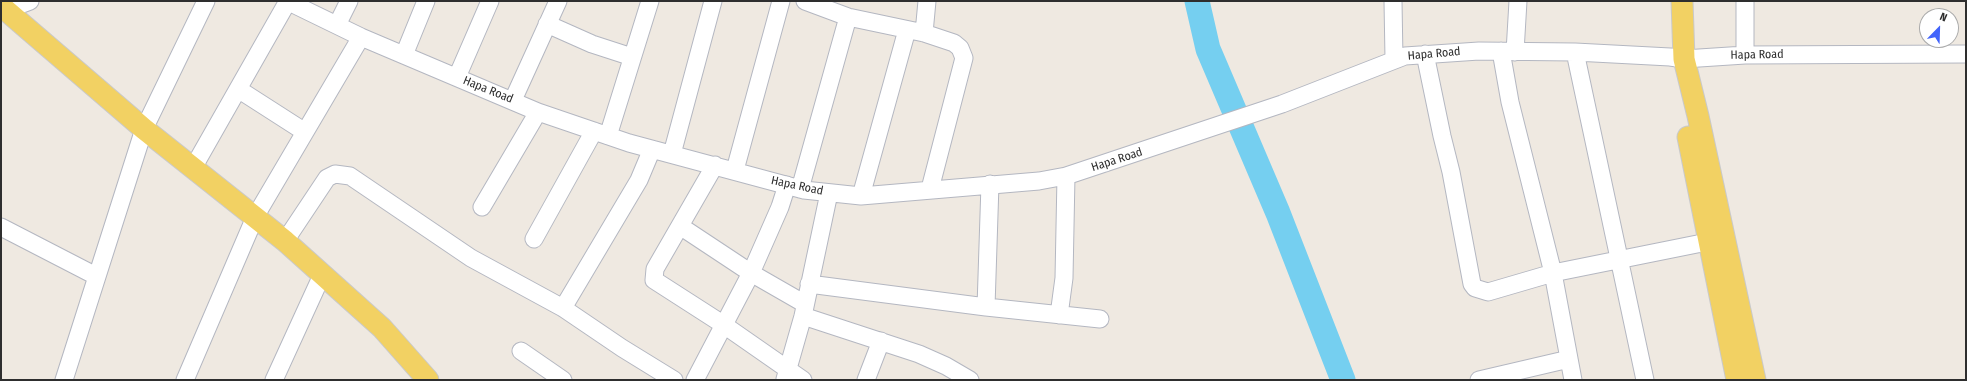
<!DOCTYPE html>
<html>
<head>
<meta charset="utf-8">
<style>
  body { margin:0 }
  #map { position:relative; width:1967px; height:381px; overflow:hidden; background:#efe9e1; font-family:"Fira Sans Condensed",sans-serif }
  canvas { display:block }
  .frame { position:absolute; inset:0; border:2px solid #2e2e2e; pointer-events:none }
  .north { position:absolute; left:1919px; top:8px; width:40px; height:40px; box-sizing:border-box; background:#fff; border:1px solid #ababab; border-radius:50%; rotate:23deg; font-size:11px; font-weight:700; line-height:16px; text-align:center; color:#2e2e2e }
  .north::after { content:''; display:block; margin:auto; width:14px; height:18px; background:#4264fb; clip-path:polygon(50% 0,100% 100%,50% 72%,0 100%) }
</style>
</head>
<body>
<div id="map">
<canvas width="1967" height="381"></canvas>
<div class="frame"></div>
<div class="north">N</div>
</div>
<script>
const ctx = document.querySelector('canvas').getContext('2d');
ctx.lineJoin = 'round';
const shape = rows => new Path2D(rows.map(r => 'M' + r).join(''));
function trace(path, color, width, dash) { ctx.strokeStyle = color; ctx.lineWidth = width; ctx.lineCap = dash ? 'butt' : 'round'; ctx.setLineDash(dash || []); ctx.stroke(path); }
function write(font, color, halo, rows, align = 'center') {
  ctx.font = font + ' "Fira Sans Condensed",sans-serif'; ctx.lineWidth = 3.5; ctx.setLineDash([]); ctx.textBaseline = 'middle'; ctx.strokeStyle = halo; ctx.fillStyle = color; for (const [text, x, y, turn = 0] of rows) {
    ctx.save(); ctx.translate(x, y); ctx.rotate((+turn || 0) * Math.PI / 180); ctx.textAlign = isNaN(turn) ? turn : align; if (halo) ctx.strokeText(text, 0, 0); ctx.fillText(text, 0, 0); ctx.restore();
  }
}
trace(shape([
  [1197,1,1208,49,1278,213,1343,380]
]), '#75cff0', 25);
const minor = shape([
  [287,1,361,37,538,112,629,143,804,190,861,196,1039,181,1066,176,1282,104,1405,56,1479,51,1575,52,1670,57,1684,59,1745,55,1966,54],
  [805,1,848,17,924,33,954,43,960,48,964,58,930,189],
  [1393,1,1394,59],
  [1745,1,1745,55],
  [1,11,6,10,30,1],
  [547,24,592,44,632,57],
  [337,25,349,1],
  [924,33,927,1],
  [1501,51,1510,102,1553,273,1573,380],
  [1515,52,1518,1],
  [1575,52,1645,380],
  [1425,54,1442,136,1451,172,1472,284,1475,288,1488,292,1553,273,1722,239],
  [404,55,426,1],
  [457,77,490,1],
  [238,89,305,132],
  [513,100,558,1],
  [608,136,650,1],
  [672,154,713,1],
  [715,165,655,269,654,280,724,325,803,380],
  [193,168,288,1],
  [735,170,781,1],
  [800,189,848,17],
  [861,196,907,30],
  [482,207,538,112],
  [680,226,751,273,805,304],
  [1,227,96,276],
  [534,239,594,131],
  [285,241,327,178,335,174,350,176,471,258,563,308,622,348,674,380],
  [809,284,986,307,1100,319],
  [986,307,990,184],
  [563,308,639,180,652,149],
  [1059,315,1064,278,1066,176],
  [803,316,919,354,946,366,970,380],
  [521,351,563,380],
  [785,379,803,316,829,193],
  [64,380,144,129,206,1],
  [185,380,255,217,361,37],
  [274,380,322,275],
  [695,380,751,273,780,207,787,185],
  [866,380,881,341],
  [1479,380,1569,359]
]);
const major = shape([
  [1682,1,1684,59,1698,116,1755,380],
  [1,6,144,129,285,241,382,328,428,380],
  [1688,137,1737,380]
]);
trace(minor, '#b4b7c1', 19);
trace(major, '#c9c9c9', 23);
trace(minor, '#fff', 17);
trace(major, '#f2d163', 21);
write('12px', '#2e2e2e', '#fff', [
  ["Hapa Road",1434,54,-5],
  ["Hapa Road",1757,55,-1],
  ["Hapa Road",488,90,22],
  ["Hapa Road",1117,160,-18],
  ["Hapa Road",797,186,12]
]);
</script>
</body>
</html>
